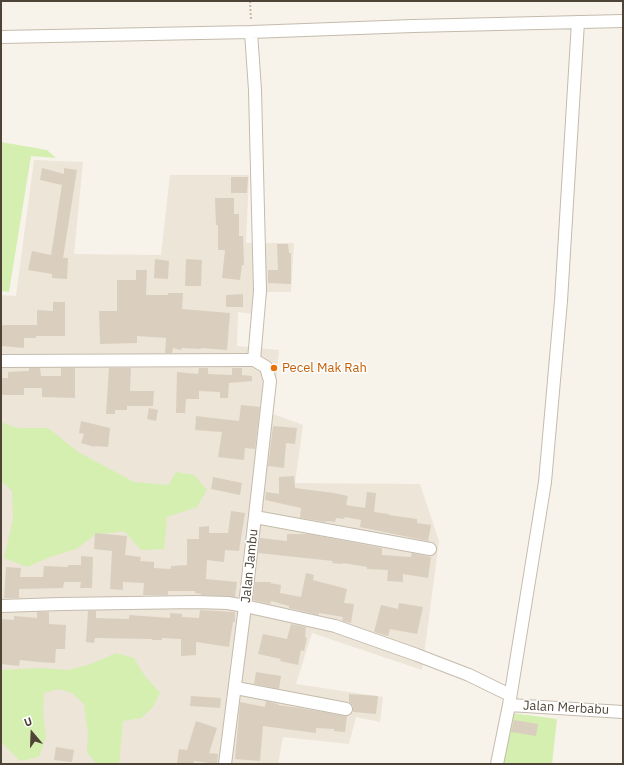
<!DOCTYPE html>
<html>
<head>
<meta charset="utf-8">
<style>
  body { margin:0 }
  #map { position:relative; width:624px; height:765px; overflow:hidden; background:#f7f3eb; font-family:"IBM Plex Sans",sans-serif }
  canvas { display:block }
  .frame { position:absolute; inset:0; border:2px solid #4d4437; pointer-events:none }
  .north { position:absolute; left:12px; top:713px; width:40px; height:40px; -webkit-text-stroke:3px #fff; paint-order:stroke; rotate:341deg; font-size:11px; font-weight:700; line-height:16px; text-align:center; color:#4d4437 }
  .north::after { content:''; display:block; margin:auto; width:14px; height:18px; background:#4d4437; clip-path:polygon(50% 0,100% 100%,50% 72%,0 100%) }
</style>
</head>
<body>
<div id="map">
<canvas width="624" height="765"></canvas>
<div class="frame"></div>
<div class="north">U</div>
</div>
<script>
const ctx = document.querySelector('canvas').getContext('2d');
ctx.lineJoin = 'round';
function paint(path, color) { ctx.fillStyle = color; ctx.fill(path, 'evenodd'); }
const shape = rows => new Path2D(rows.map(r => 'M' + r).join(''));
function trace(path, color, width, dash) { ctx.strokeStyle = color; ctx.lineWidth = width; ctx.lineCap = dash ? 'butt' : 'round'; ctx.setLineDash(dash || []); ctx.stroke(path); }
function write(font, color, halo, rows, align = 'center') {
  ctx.font = font + ' "IBM Plex Sans",sans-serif'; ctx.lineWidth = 3; ctx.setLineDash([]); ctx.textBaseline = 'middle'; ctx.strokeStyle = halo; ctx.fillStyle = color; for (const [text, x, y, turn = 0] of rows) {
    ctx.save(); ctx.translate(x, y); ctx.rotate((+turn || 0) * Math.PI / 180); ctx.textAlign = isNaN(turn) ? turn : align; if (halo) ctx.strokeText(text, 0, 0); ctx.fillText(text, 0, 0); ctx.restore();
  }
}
paint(shape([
  [34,160,83,162,74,254,161,255,170,175,249,175,246,243,294,243,291,292,267,292,263,315,238,312,237,346,279,350,273,414,303,425,295,483,420,484,439,541,422,670,312,633,296,684,383,697,380,722,356,717,349,744,283,737,278,764,1,764,1,295,16,296]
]), '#ece5d8');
paint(shape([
  [1,142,47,150,56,158,31,156,9,292,1,291],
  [1,422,17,428,48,428,78,452,134,482,169,485,176,472,194,475,207,490,197,507,167,517,164,549,141,550,124,531,95,535,76,549,50,557,27,567,4,558,13,519,12,491,1,481],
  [116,653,134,658,144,675,160,693,152,708,141,718,123,721,119,764,97,764,87,752,88,733,84,704,72,693,59,689,44,693,43,712,46,737,39,757,20,761,1,742,1,670,39,668,68,670,91,664],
  [512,713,557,719,552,764,501,764]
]), '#d4efb0');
paint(shape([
  [42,168,64,174,64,168,77,170,63,258,68,258,67,279,52,278,52,274,28,270,32,251,51,255,62,185,40,180],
  [231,177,248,177,247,193,231,193],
  [215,198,234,198,234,214,239,214,239,236,243,236,244,265,242,265,240,280,222,278,225,250,218,250,218,225,216,225],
  [277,244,288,244,289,253,291,253,291,284,268,283,268,270,278,270],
  [155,259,169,261,168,279,154,278],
  [186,259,202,260,201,286,185,286],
  [136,270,147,270,146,295,168,295,168,293,183,293,182,309,230,313,227,350,201,348,201,349,182,348,181,350,173,348,172,353,165,353,166,338,137,336,137,343,100,344,99,311,117,311,117,280,136,280],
  [243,294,243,307,226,307,226,295],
  [53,302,65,302,65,336,36,336,36,338,24,338,24,348,1,346,1,325,37,325,37,310,53,311],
  [29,368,40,368,41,376,61,376,61,368,75,368,75,398,42,397,42,388,24,388,24,395,1,395,1,378,8,378,8,372,29,371],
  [109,368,131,368,130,391,154,391,153,406,127,406,127,410,115,410,115,414,106,414],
  [199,368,208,368,208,374,232,375,232,368,242,368,242,375,252,376,252,381,229,383,228,398,220,398,220,392,199,391,199,399,186,399,185,413,176,413,177,372,198,374],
  [241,405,260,407,255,449,245,448,244,460,218,457,222,432,195,430,196,416,239,421],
  [149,408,158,410,156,421,147,419],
  [81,421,110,428,108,447,95,446,95,447,81,443,84,434,79,433],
  [273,426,297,428,295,444,286,443,284,468,268,466],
  [294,476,295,488,334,493,348,496,346,505,365,508,367,492,376,493,374,512,389,514,388,515,417,519,417,523,431,525,428,541,360,527,361,520,345,517,344,519,336,518,335,522,327,521,326,522,300,518,301,508,265,500,266,492,279,494,279,477],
  [213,477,242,483,240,495,211,489],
  [231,511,245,513,239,551,225,550,224,562,207,560,206,579,237,582,235,597,201,595,201,594,195,593,195,591,168,591,168,595,143,595,144,583,123,582,123,590,110,589,112,551,94,549,95,533,127,536,125,555,141,557,140,561,154,562,154,568,171,569,171,566,187,565,187,539,199,539,199,527,209,526,209,533,228,533],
  [287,534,309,534,382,548,382,555,411,557,412,553,431,557,428,578,403,574,403,582,387,581,388,570,367,569,367,567,343,563,342,564,332,563,333,561,258,553,260,538,287,541],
  [81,556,93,557,92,588,80,588,81,582,64,582,63,588,19,589,19,598,4,598,6,567,21,568,20,577,43,577,44,566,68,567,68,565,81,565],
  [306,573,314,575,313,580,347,589,344,603,354,604,351,623,342,621,343,617,319,613,318,615,289,608,289,606,271,601,270,604,253,600,255,582,271,582,270,583,281,585,280,593,301,597],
  [399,603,423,607,417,634,390,629,388,636,374,632,381,605,398,609],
  [200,610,235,612,235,622,233,622,229,647,196,642,196,655,181,656,181,639,162,638,162,640,152,640,152,639,95,638,94,643,86,642,88,611,96,611,96,618,129,619,129,615,170,618,170,613,182,614,182,617,199,618],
  [37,612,49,612,49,624,66,625,65,649,56,649,55,663,38,662,20,660,19,666,1,664,1,619,14,620,14,616,37,618],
  [291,624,306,627,305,637,307,638,304,651,301,650,298,665,280,661,281,659,258,654,263,634,287,639],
  [256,672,281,676,279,689,254,684],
  [349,694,378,696,376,714,353,712,353,706,349,702],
  [191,696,221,698,220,708,190,706],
  [266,701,278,704,278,705,300,708,347,716,345,732,334,731,334,729,316,728,316,733,263,726,260,761,235,759,240,702,265,707],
  [514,720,538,724,536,736,511,732],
  [196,721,217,728,209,753,218,754,217,764,194,761,193,764,177,764,179,749,187,750],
  [56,747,74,750,72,762,54,760]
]), '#dacfbf');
const minor = shape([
  [251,32,255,90,260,291,254,360],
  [1,37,251,32,413,26,623,21],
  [1,361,246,360,254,360,266,367,270,381,245,606,225,764],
  [255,517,430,549],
  [1,606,61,604,196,602,228,603,245,606,335,626,417,655,469,675,510,695],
  [236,688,346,709],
  [509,705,623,712],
  [497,764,509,705,545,482,561,301,578,22]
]);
trace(minor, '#c4bbac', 14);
trace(shape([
  [250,1,251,21]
]), '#c8b79b', 2, [2, 2]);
trace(minor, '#fff', 12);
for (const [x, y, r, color] of [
  [274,368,4,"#e8710a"]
]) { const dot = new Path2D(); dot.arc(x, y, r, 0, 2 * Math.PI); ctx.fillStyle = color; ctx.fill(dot); trace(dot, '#fff', 1.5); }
write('13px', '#c56008', '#fff', [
  ["Pecel Mak Rah",282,368]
], 'left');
write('13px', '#4d4437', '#fff', [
  ["Jalan Jambu",250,566,-84],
  ["Jalan Merbabu",566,708,3]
]);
</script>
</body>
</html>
